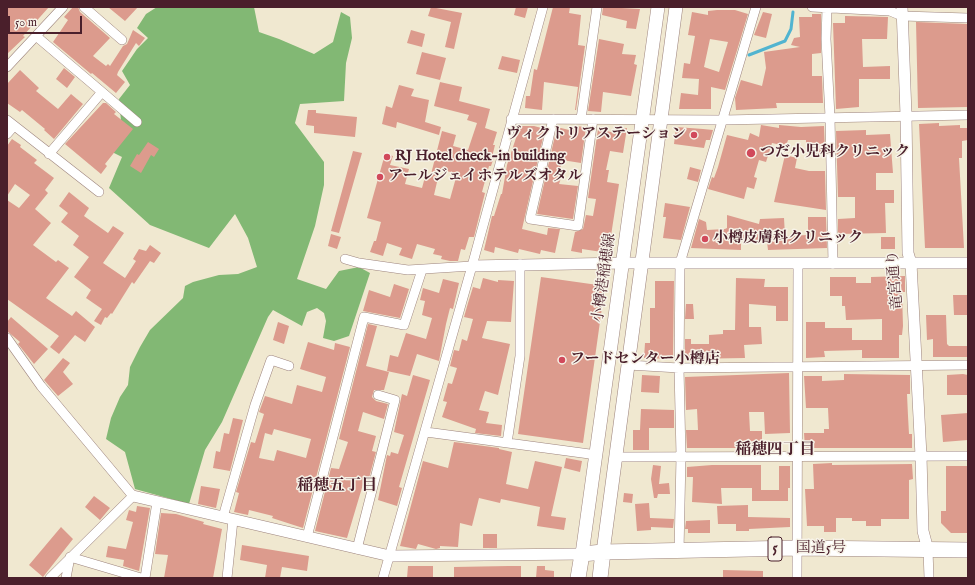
<!DOCTYPE html>
<html>
<head>
<meta charset="utf-8">
<style>
  body { margin:0 }
  #map { position:relative; width:975px; height:585px; overflow:hidden; background:#f0e8d0; font-family:"IM FELL English",serif }
  canvas { display:block }
  .frame { position:absolute; inset:0; border:8px solid #4a1f2b; pointer-events:none }
  .scale { position:absolute; left:8px; top:16px; width:74px; height:18px; box-sizing:border-box; border:2px solid #4a1f2b; border-top:0; padding-left:5px; font-size:12px; line-height:14px; white-space:nowrap; color:#4a1f2b; -webkit-text-stroke:3px #f7f3e8; paint-order:stroke }
</style>
</head>
<body>
<div id="map">
<canvas width="975" height="585"></canvas>
<div class="frame"></div>
<div class="scale">50 m</div>
</div>
<script>
const ctx = document.querySelector('canvas').getContext('2d');
ctx.lineJoin = 'round';
function paint(path, color) { ctx.fillStyle = color; ctx.fill(path, 'evenodd'); }
const shape = rows => new Path2D(rows.map(r => 'M' + r).join(''));
function trace(path, color, width, dash) { ctx.strokeStyle = color; ctx.lineWidth = width; ctx.lineCap = dash ? 'butt' : 'round'; ctx.setLineDash(dash || []); ctx.stroke(path); }
function write(font, color, halo, rows, align = 'center') {
  ctx.font = font + ' "IM FELL English","Noto Serif JP",serif'; ctx.lineWidth = 3; ctx.setLineDash([]); ctx.textBaseline = 'middle'; ctx.strokeStyle = halo; ctx.fillStyle = color; for (const [text, x, y, turn = 0] of rows) {
    ctx.save(); ctx.translate(x, y); ctx.rotate((+turn || 0) * Math.PI / 180); ctx.textAlign = isNaN(turn) ? turn : align; if (halo) ctx.strokeText(text, 0, 0); ctx.fillText(text, 0, 0); ctx.restore();
  }
}
paint(shape([
  [157,7,254,7,259,32,279,39,314,54,333,42,341,12,350,17,352,38,346,63,344,101,300,104,295,123,324,162,324,185,315,226,297,279,326,289,339,271,359,267,370,273,349,336,334,341,323,338,326,321,324,313,317,308,307,312,302,326,273,310,268,317,222,422,205,450,189,504,135,489,125,452,106,439,111,418,120,397,128,385,130,367,140,347,150,330,183,298,185,286,193,282,219,275,238,274,257,267,248,238,235,214,209,248,150,225,109,188,122,157,102,147,121,121,119,99,130,85,122,71,137,49,148,38,137,28,146,14]
]), '#82b874');
trace(shape([
  [749,55,785,41,791,29,793,12]
]), '#51b4d0', 3);
paint(shape([
  [7,7,49,7,23,36,25,37,7,54],
  [73,7,78,7,80,12,110,38,93,56,106,66,108,64,110,66,123,46,127,44,133,30,145,38,139,46,136,43,118,72,117,75,125,82,116,93,92,73,91,74,53,42,68,20,64,17],
  [108,7,138,7,125,21],
  [431,7,462,13,454,49,445,47,451,22,428,16],
  [516,7,528,7,525,18,514,15],
  [553,7,570,7,569,13,581,15,578,45,585,46,576,110,575,110,578,87,544,82,542,110,525,108,526,96,530,96,534,69,537,70],
  [603,7,640,9,636,29,626,28,627,21,602,15],
  [717,10,735,10,748,14,725,90,711,87,711,109,679,109,681,93,698,95,699,79,682,78,684,63,690,64,695,36,688,35,692,12,708,15,708,11],
  [710,39,728,42,719,72,704,67],
  [763,12,772,14,766,38,754,35],
  [812,14,821,14,821,53,812,54,812,76,822,76,823,103,776,103,777,108,736,110,735,98,741,80,762,86,766,68,764,52,800,47,791,45,794,38,800,37,799,17,812,17],
  [845,16,888,17,887,39,862,39,863,67,890,66,890,79,859,79,859,107,836,109,833,23,845,23],
  [916,22,968,24,968,107,918,108],
  [411,30,425,34,422,47,407,43],
  [599,39,624,44,622,54,636,55,634,64,637,65,631,96,603,92,601,112,588,111],
  [422,52,446,58,440,80,416,74],
  [502,56,520,60,517,73,498,69],
  [64,68,75,77,67,88,56,79],
  [20,70,39,88,36,91,58,109,71,94,83,104,54,139,44,130,45,129,22,110,20,112,7,103,7,84],
  [440,82,462,87,459,101,490,109,485,128,497,132,493,145,495,145,492,157,494,157,491,166,489,166,482,192,485,193,474,237,469,237,465,250,461,249,458,261,450,261,441,259,442,256,433,254,435,249,417,244,412,259,399,255,402,248,387,243,383,256,370,252,374,241,376,241,381,222,367,218,385,154,393,156,390,165,409,169,405,184,422,188,425,177,430,178,442,131,456,135,453,146,468,150,477,123,467,120,469,115,434,106],
  [440,169,457,174,450,199,434,195],
  [399,85,414,89,411,96,429,100,425,122,441,127,439,135,397,122,396,128,382,124,386,106,392,108],
  [103,103,106,103,116,112,114,114,133,129,105,164,107,166,101,174,65,144],
  [308,110,316,110,316,113,357,117,355,137,314,133,314,126,306,125],
  [939,123,939,126,960,125,960,128,968,128,968,140,962,141,962,158,959,158,964,248,925,248,919,124],
  [761,125,779,128,779,125,801,127,824,126,825,153,810,154,809,143,806,143,806,140,788,140,786,146,772,143,766,162,759,160,754,177,757,178,754,189,747,187,744,199,708,189,712,177,714,178,718,167,727,135,748,140,750,133,759,137],
  [520,126,534,126,545,129,522,229,547,235,548,228,560,229,555,253,541,250,540,254,519,249,518,253,495,247,494,253,484,250,492,216,494,216,501,194,502,194,507,165],
  [574,126,586,127,581,163,562,160,559,174,562,175,559,184,578,186,573,219,537,214,557,127,573,131],
  [676,127,703,129,713,130,710,140,706,140,704,148,674,144],
  [616,128,627,128,623,153,610,151,606,170,609,170,607,182,619,184,610,242,602,252,582,249,582,253,571,251,575,232,583,229,586,215,593,216,596,199,588,198,598,129,615,133],
  [866,130,866,135,890,134,893,173,876,173,876,190,894,190,894,203,885,203,886,233,838,234,838,219,855,218,855,197,838,197,836,131],
  [12,139,21,145,20,147,37,160,34,163,54,178,45,190,48,193,35,209,51,223,33,245,56,262,58,260,69,268,46,298,72,316,76,311,95,327,85,342,75,335,59,354,50,347,59,336,7,299,7,200,19,208,30,195,15,184,7,196,7,146],
  [148,142,159,149,154,157,151,155,141,173,130,166,137,154,139,155],
  [353,151,362,153,339,233,331,231],
  [785,155,797,158,795,168,809,171,825,171,826,210,774,202],
  [690,167,701,170,698,182,687,179],
  [69,192,89,208,84,216,108,233,113,226,124,233,103,263,125,278,136,261,133,259,139,249,146,251,150,245,161,253,154,263,150,261,134,284,132,282,112,314,111,313,107,318,105,317,101,325,94,321,102,309,86,298,91,290,74,277,89,257,73,245,79,236,61,222,68,213,59,206],
  [665,203,690,207,681,240,663,238,666,217,663,217],
  [727,215,759,224,760,219,784,218,785,236,808,235,808,217,826,217,827,248,768,250,767,242,741,241,741,250,691,248,699,219,706,222,707,230,725,229,727,228],
  [331,234,341,237,337,249,328,246],
  [881,237,895,237,895,249,881,249],
  [905,276,905,292,902,292,903,326,902,335,899,335,899,358,862,358,862,350,824,351,825,357,806,358,806,322,825,322,825,328,852,328,852,340,882,340,882,319,846,320,845,306,842,306,842,296,830,296,830,277,856,277,856,283,871,283,871,277],
  [541,277,605,286,583,443,518,434],
  [483,278,498,282,498,280,514,281,511,322,487,321,482,338,510,344,498,395,485,391,479,410,489,412,486,423,502,425,501,436,475,433,476,429,442,417,447,402,443,401,448,383,452,384,457,368,450,366,454,350,459,351,462,339,467,341,473,319,464,317,468,303,473,287,480,289],
  [736,278,765,279,764,287,788,287,788,321,776,321,776,306,749,304,749,327,761,327,762,344,744,345,745,358,685,359,685,339,691,339,691,344,709,344,709,335,723,334,723,330,735,330],
  [443,279,459,283,453,309,450,308,446,324,439,361,417,354,410,376,387,371,390,355,398,357,406,333,426,339,432,318,422,315,425,301,420,300,423,288,439,293],
  [655,281,674,281,673,359,644,358,645,343,650,343,650,308,655,308],
  [394,284,409,289,400,318,363,311,369,290,390,297],
  [953,295,968,295,968,315,954,315],
  [686,304,693,304,694,319,685,319],
  [926,315,946,315,947,344,949,346,968,346,968,357,933,357,933,339,927,340],
  [11,317,48,349,34,364,18,344,20,342,7,331,7,322],
  [278,322,289,326,284,344,273,340],
  [368,324,377,326,366,366,389,372,384,390,374,390,372,397,376,401,388,404,384,419,363,412,358,431,376,436,372,451,376,452,368,482,364,481,347,538,315,531,331,468,339,469,348,442,339,439],
  [308,342,334,350,335,343,350,347,303,528,272,518,273,516,249,510,248,515,234,512,239,493,236,492,251,442,255,443,264,414,259,412,265,396,292,404,297,385,322,392,326,377,300,369],
  [274,429,311,439,306,458,277,450,274,461,259,458,265,433,272,435],
  [63,358,70,363,63,372,73,384,58,396,44,380],
  [789,373,790,433,765,434,764,412,749,412,750,431,762,431,762,448,687,448,686,430,698,430,697,409,686,410,685,377],
  [844,374,910,375,910,394,907,394,908,416,909,434,912,434,912,448,805,448,804,433,824,433,824,429,829,429,828,408,806,408,804,376,822,376,822,381,844,380],
  [963,374,968,375,968,395,947,395,947,375],
  [413,375,430,380,399,487,402,488,397,506,378,500,387,455,390,456,391,452,398,454,404,435,394,432,402,394,407,396],
  [642,375,660,376,659,393,641,392],
  [641,409,674,410,674,428,649,428,649,450,633,450,633,430,640,430],
  [968,413,968,440,943,442,941,415],
  [233,418,243,420,230,471,213,468,216,451,220,452,224,433,229,434],
  [454,442,499,448,499,449,512,452,506,484,528,489,535,461,562,467,551,516,566,518,564,530,537,526,540,507,501,499,500,503,479,498,472,526,460,523,458,547,440,546,440,548,436,549,418,544,416,549,400,546,423,461,448,468],
  [566,458,582,461,580,472,564,468],
  [832,463,832,465,912,464,913,479,909,480,909,519,881,519,881,526,866,526,866,521,852,521,852,518,836,518,836,532,824,532,824,526,807,526,805,489,814,489,813,464],
  [653,465,661,466,659,484,669,483,670,494,658,494,657,498,654,498,651,479],
  [712,465,761,465,761,490,779,490,779,466,790,466,790,488,788,488,788,501,752,501,752,488,721,488,722,504,692,502,693,477,687,477,687,467],
  [946,466,968,466,967,533,951,533,941,523,941,511,946,511],
  [201,486,220,489,216,508,198,504],
  [624,493,633,494,632,503,623,502],
  [94,496,110,508,100,520,85,507],
  [649,503,650,518,674,519,673,528,651,527,651,530,637,531,635,504],
  [748,505,748,517,790,518,790,527,749,529,749,531,736,531,736,524,718,524,717,506],
  [137,506,150,508,139,571,123,566,124,560,106,557,108,546,126,549,133,522,126,520,129,510,136,512],
  [161,513,176,514,204,522,203,524,222,529,213,578,164,578,168,555,155,554],
  [710,520,710,533,688,533,688,529,685,529,686,521],
  [61,527,73,539,43,577,29,565],
  [483,534,497,534,497,548,483,548],
  [242,545,309,556,307,571,282,567,280,578,265,578,267,565,240,560],
  [408,566,433,566,433,578,407,578],
  [509,566,521,566,521,577,454,578,454,567],
  [537,566,545,566,545,570,554,571,554,578,536,578],
  [723,570,763,571,763,578,723,578]
]), '#dc9b8d');
const minor = shape([
  [84,7,122,40],
  [812,7,890,11,902,16,968,18],
  [827,8,826,39,830,117,833,264],
  [36,36,102,92,49,154],
  [7,67,63,7],
  [102,92,137,122],
  [511,119,723,120,968,115],
  [553,119,530,219,578,226,593,119],
  [581,119,597,7],
  [7,120,99,192],
  [7,134,14,126],
  [345,259,359,263,408,270,472,266],
  [7,338,41,386,133,496,50,578],
  [628,365,679,368,968,365],
  [426,432,597,455],
  [507,443,520,356,520,264],
  [615,457,968,456],
  [223,517,255,405,271,360,289,366],
  [307,537,364,317,404,325,422,270],
  [357,549,395,400,378,395],
  [928,550,929,578],
  [679,552,681,456,679,368,680,263,756,7],
  [66,578,70,557,141,578],
  [145,578,157,502],
  [227,578,233,520],
  [383,578,472,266,543,7],
  [797,578,798,264]
]);
const tertiary = shape([
  [902,7,906,115,908,253,911,263,921,456,923,531,928,550],
  [472,266,624,263,968,263],
  [133,496,390,556,582,554]
]);
const secondary = shape([
  [603,552,676,7],
  [582,554,658,7]
]);
const trunk = shape([
  [578,578,582,554,603,552,798,548,968,550],
  [600,578,603,552]
]);
trace(minor, '#9d847e', 10);
trace(tertiary, '#9d847e', 12);
trace(secondary, '#9d847e', 14);
trace(trunk, '#9d847e', 16);
trace(minor, '#fff', 9);
trace(tertiary, '#fff', 11);
trace(secondary, '#fff', 13);
trace(trunk, '#fff', 15);
for (const [x, y, r, color] of [
  [694,135,4,"#d1495b"],
  [751,153,5,"#d1495b"],
  [387,157,4,"#d1495b"],
  [380,177,4,"#d1495b"],
  [705,239,4,"#d1495b"],
  [562,360,4,"#d1495b"]
]) { const dot = new Path2D(); dot.arc(x, y, r, 0, 2 * Math.PI); ctx.fillStyle = color; ctx.fill(dot); trace(dot, '#f7f3e8', 1.5); }
for (const [x, y, w] of [
  [775,549,14]
]) { const box = new Path2D(); box.roundRect(x - w / 2, y - 12, w, 24, 3); ctx.fillStyle = '#f7f3e8'; ctx.fill(box); trace(box, '#4a1f2b', 1); }
write('bold 14px', '#4a1f2b', null, [
  ["5",775,549]
]);
write('bold 15px', '#4a1f2b', '#f7f3e8', [
  ["ヴィクトリアステーション",686,135,"right"],
  ["つだ小児科クリニック",760,153],
  ["RJ Hotel check-in building",395,157],
  ["アールジェイホテルズオタル",388,177],
  ["小樽皮膚科クリニック",713,239],
  ["フードセンター小樽店",570,360]
], 'left');
write('15px', '#4a1f2b', '#f7f3e8', [
  ["小樽港稲穂線",605,278,-82],
  ["竜宮通り",896,280,-95],
  ["国道5号",821,549]
]);
write('bold 16px', '#4a1f2b', '#f7f3e8', [
  ["稲穂四丁目",775,451],
  ["稲穂五丁目",337,487]
]);
</script>
</body>
</html>
